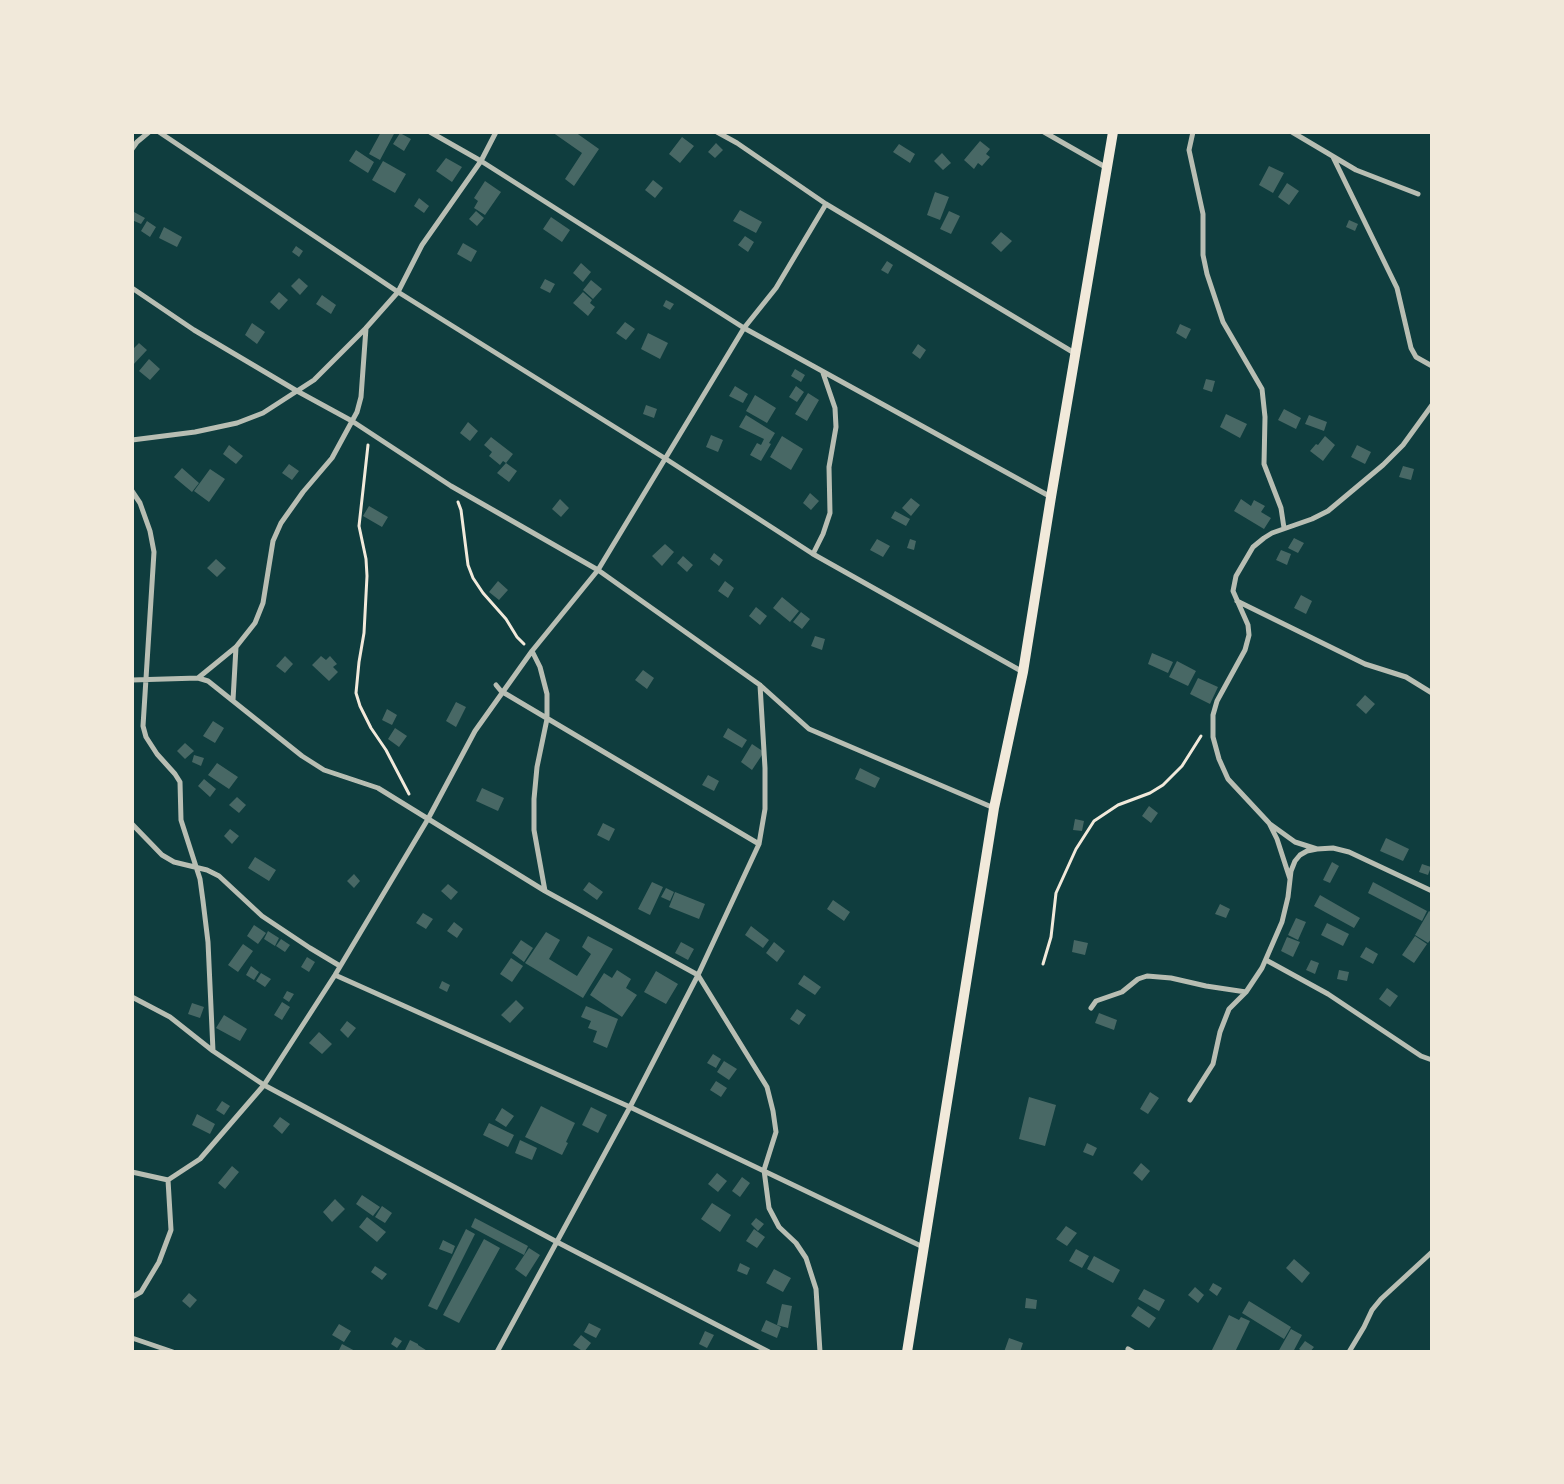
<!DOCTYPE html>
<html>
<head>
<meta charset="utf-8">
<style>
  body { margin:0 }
  #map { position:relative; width:1564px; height:1484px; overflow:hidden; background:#0f3d3e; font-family:Literata,serif }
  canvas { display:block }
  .frame { position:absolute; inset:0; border:134px solid #f1e9da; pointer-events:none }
</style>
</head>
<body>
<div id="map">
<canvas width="1564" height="1484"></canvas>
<div class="frame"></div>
</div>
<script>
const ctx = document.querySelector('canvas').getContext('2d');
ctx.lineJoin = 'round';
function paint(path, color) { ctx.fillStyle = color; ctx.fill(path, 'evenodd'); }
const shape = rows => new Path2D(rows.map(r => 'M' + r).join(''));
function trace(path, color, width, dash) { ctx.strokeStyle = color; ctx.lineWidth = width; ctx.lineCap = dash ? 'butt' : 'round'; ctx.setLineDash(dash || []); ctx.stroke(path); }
paint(shape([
  [381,132,395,132,380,160,369,154],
  [552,132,575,132,599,149,574,186,565,179,582,153],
  [400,133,411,139,404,151,393,144],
  [682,137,694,146,680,163,669,154],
  [980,141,990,149,986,154,990,157,982,166,978,163,974,169,964,160],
  [716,143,723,150,715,158,708,152],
  [899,144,915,154,910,163,893,152],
  [356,150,374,162,368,173,349,161],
  [942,153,951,163,943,170,934,161],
  [446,158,462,167,452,182,436,171],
  [383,161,406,174,395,193,372,180],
  [1269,166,1284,173,1273,193,1259,185],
  [653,180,663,188,655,198,645,190],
  [485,181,501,192,485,215,474,208,478,201,474,198],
  [1287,183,1299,191,1289,205,1278,197],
  [935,192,949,197,940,220,927,215],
  [419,198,429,206,424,213,414,206],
  [740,210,762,222,756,233,733,221],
  [476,211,484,218,477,226,469,219],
  [949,211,960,216,951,234,940,229],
  [134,212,145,218,141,224,132,220],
  [551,217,570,230,562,242,543,229],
  [1349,220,1358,224,1355,231,1346,227],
  [147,221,156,227,150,237,141,231],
  [164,227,182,237,177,247,159,238],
  [1001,232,1012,241,1001,252,991,243],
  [745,236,754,242,748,252,738,245],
  [463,243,477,251,471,262,457,254],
  [296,246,303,251,299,257,292,252],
  [887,261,893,265,888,274,881,270],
  [581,263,591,272,583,282,573,273],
  [299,278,308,286,300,295,291,286],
  [545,279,555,284,550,293,540,288],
  [591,280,602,289,593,299,583,290],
  [279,292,288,300,279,310,270,302],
  [583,292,592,300,590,303,595,307,588,316,573,303],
  [322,295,336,305,331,314,316,304],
  [666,300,674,304,670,310,663,306],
  [625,322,635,329,626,340,616,333],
  [252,323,265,332,257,344,245,335],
  [1180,324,1191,329,1186,339,1176,333],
  [648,333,668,343,660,359,641,349],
  [139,343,147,350,132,366,132,350],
  [918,344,926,350,920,359,912,353],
  [149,359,160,369,150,380,139,371],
  [795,369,805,375,801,382,791,376],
  [1206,379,1215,381,1212,392,1203,389],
  [735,386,748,394,743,403,729,396],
  [796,386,804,392,797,402,789,397],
  [808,393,819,400,807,421,795,414],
  [755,395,776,408,767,423,746,411],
  [646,405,657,409,654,418,643,414],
  [1284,409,1301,418,1296,429,1278,420],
  [1226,414,1247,424,1240,438,1220,427],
  [746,415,775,433,769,443,771,444,761,461,750,455,757,443,761,445,764,439,739,427],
  [1309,415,1327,422,1324,431,1305,424],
  [468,422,478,431,470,441,460,433],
  [711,435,723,440,718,452,706,447],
  [782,436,803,449,791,470,770,457],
  [1325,436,1335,445,1323,461,1310,451,1316,444,1318,445],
  [491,437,513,454,506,463,503,461,500,465,489,456,492,452,484,445],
  [229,445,243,456,236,464,223,454],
  [1357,445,1371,452,1365,464,1351,457],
  [506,463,517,471,509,482,497,473],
  [289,464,299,471,292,480,282,473],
  [1403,466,1414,469,1411,480,1399,477],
  [182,468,199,483,192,492,174,477],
  [210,469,225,479,209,502,194,491],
  [810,493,819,501,811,510,803,503],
  [911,498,920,505,911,516,902,508],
  [560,499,569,508,561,517,552,509],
  [1241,499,1251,506,1254,500,1265,506,1261,512,1271,518,1264,529,1234,511],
  [369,506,388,517,382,527,363,516],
  [895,511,910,519,906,526,891,518],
  [1294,538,1304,543,1298,553,1288,548],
  [877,539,890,546,883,557,870,550],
  [910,539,916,541,914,550,907,548],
  [665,544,674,552,662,566,652,556],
  [1281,550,1291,554,1287,565,1276,560],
  [714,553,723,560,719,566,710,559],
  [683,556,693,565,687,572,677,563],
  [216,559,226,568,217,577,207,568],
  [498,581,508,590,499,600,489,592],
  [725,581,734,588,728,598,718,591],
  [1301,595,1312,601,1306,614,1294,608],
  [782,597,799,611,790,622,773,608],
  [756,607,767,616,760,625,749,616],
  [801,612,810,619,802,629,793,622],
  [815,636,825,639,822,650,811,646],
  [1152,653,1173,662,1168,673,1148,664],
  [285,656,293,664,285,673,276,666],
  [321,656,326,660,330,656,337,664,333,667,338,672,329,681,312,665],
  [1177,661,1196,671,1188,686,1169,677],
  [643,670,654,678,647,689,635,680],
  [1198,678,1218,687,1210,704,1190,694],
  [1365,695,1375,704,1366,714,1356,705],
  [456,702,466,707,456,727,446,721],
  [387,709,397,715,392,725,382,720],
  [213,721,224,728,215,743,203,736],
  [395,728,407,736,399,747,388,739],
  [728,728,747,740,742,748,723,737],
  [185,743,194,751,185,759,177,751],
  [752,744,764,752,752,770,741,762],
  [194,755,204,758,201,766,192,762],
  [217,763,238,777,229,789,208,775],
  [860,768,880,778,875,788,855,779],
  [708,775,719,781,714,791,702,785],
  [204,779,216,789,210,797,198,786],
  [482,788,504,798,498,811,476,801],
  [237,797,246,805,239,813,229,805],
  [1149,806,1158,813,1151,823,1142,816],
  [1075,819,1084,821,1082,831,1073,830],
  [603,823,615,829,609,841,597,835],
  [230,829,239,836,232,844,224,836],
  [1386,838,1409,849,1403,861,1380,851],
  [255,857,276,870,269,881,248,868],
  [1332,862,1339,866,1330,883,1323,880],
  [1422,864,1431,867,1428,875,1419,872],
  [354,874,360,881,354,888,347,881],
  [589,882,603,892,597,900,583,890],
  [652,882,663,887,650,915,638,909],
  [1373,882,1427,911,1422,921,1368,893],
  [448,884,458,892,451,900,441,891],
  [666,888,674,892,670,901,661,897],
  [675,892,705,904,699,919,669,907],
  [1320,895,1360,918,1354,928,1314,906],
  [833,900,850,912,844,921,827,909],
  [1220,904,1230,909,1226,918,1215,914],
  [1429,911,1432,913,1432,938,1428,943,1415,935],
  [423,913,433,919,426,929,416,923],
  [1296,918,1306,922,1298,940,1288,935],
  [454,922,463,929,457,938,447,931],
  [1327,923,1349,934,1343,946,1321,935],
  [254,925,266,933,258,944,247,936],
  [751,926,769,940,763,948,745,935],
  [268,931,279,938,275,946,264,939],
  [546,932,560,940,549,959,577,976,591,954,582,947,588,936,613,949,583,998,525,963],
  [1415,936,1427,944,1414,963,1402,955],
  [1287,937,1300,942,1293,957,1281,951],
  [281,939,290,945,285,952,276,946],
  [521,940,533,948,524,962,512,953],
  [1074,940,1088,943,1085,955,1072,952],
  [681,942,694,949,688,960,675,953],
  [774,942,785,951,777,962,766,953],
  [243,944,253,951,238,972,228,965],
  [1366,947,1378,954,1373,964,1360,957],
  [307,957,315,962,309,972,301,967],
  [511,958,523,966,512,982,500,974],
  [1311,960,1319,963,1315,974,1306,970],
  [251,966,259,972,254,980,246,975],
  [617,970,631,979,626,988,637,995,622,1017,590,995,604,973,612,978],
  [1339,970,1349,972,1347,981,1337,979],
  [656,971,678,984,666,1004,644,992],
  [261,973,271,979,265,987,256,981],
  [804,975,821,987,815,995,798,984],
  [442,981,450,985,447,992,439,988],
  [1387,988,1398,996,1390,1007,1379,999],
  [287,991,294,994,289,1002,283,998],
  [516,1000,524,1008,510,1023,501,1015],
  [282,1002,290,1007,282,1020,274,1015],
  [192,1003,204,1007,200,1018,188,1014],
  [586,1006,618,1019,607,1048,593,1042,597,1031,588,1028,591,1021,581,1017],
  [797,1009,806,1015,799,1025,790,1019],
  [1099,1013,1117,1020,1114,1030,1095,1023],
  [224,1015,247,1029,240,1041,216,1028],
  [347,1021,356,1028,348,1038,340,1030],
  [319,1032,332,1044,322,1054,309,1043],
  [713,1054,721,1059,716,1068,707,1063],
  [724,1061,737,1069,729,1080,717,1072],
  [716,1081,727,1088,721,1097,710,1090],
  [1150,1092,1159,1098,1148,1114,1140,1109],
  [1029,1097,1056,1105,1045,1146,1019,1139],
  [222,1101,230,1106,224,1115,216,1110],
  [541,1106,575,1123,566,1142,568,1143,562,1155,525,1137],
  [591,1107,607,1115,598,1133,582,1125],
  [502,1108,514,1116,506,1127,495,1120],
  [197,1114,215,1124,210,1134,192,1125],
  [280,1117,290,1124,282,1134,273,1126],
  [489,1123,514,1135,508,1147,483,1135],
  [520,1140,537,1148,532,1160,515,1153],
  [1087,1143,1097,1148,1093,1156,1083,1152],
  [1141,1163,1150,1171,1142,1181,1133,1173],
  [232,1166,239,1172,225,1189,218,1183],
  [717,1173,727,1181,718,1192,708,1184],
  [742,1177,750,1183,740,1197,732,1191],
  [362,1195,380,1207,373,1216,356,1204],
  [335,1199,345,1209,332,1222,323,1212],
  [712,1203,731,1215,720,1232,701,1219],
  [382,1206,392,1213,385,1223,375,1217],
  [367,1217,386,1232,377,1242,359,1227],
  [475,1218,528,1246,524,1255,471,1227],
  [756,1218,764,1224,758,1231,751,1224],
  [1066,1226,1077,1233,1067,1246,1056,1239],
  [466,1229,475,1234,437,1310,428,1306],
  [754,1229,765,1237,757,1248,746,1241],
  [484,1239,500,1248,459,1323,443,1315],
  [443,1240,455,1246,452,1254,439,1249],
  [529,1248,540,1255,526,1277,515,1269],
  [1076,1249,1089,1256,1082,1268,1069,1261],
  [1094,1256,1120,1270,1113,1283,1087,1269],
  [1294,1259,1310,1273,1302,1283,1286,1268],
  [740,1263,750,1268,747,1275,737,1271],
  [375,1266,387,1274,382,1280,371,1272],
  [774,1269,791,1278,783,1292,766,1283],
  [1213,1283,1222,1288,1217,1296,1209,1290],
  [1195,1287,1204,1295,1198,1303,1188,1295],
  [1144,1289,1165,1300,1159,1311,1138,1299],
  [189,1293,197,1300,190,1308,182,1301],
  [1026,1298,1037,1300,1036,1309,1025,1308],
  [1249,1301,1291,1327,1284,1339,1242,1313],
  [782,1304,792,1306,788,1328,777,1325],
  [1138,1306,1156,1318,1149,1328,1131,1316],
  [1229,1315,1239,1320,1241,1317,1250,1321,1235,1352,1211,1352],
  [766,1320,781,1327,777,1338,761,1331],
  [589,1323,601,1329,596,1338,584,1332],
  [339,1324,351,1331,344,1342,332,1335],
  [1291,1329,1302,1335,1293,1352,1278,1352],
  [705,1331,714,1335,707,1348,699,1344],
  [581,1335,591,1343,584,1352,573,1345],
  [395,1337,402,1341,397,1348,391,1344],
  [1009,1338,1023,1343,1020,1352,1004,1352],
  [410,1340,418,1344,418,1345,429,1352,404,1352],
  [1305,1341,1314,1347,1310,1352,1303,1352,1299,1349],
  [342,1344,357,1352,338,1352]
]), '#486865');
trace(shape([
  [368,445,359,526,366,559,367,576,364,633,359,662,356,693,360,706,371,728,386,750,409,794],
  [458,502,461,510,468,565,473,578,483,593,506,619,517,637,524,644],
  [1043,964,1051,937,1056,893,1076,849,1094,821,1118,805,1150,793,1163,785,1182,766,1201,736]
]), '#f1e9da', 3);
trace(shape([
  [159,132,398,292,666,459,813,554,1023,672],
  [430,132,481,161,744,328,1051,497],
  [717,132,737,143,826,204,1076,354],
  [1044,132,1107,168],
  [1193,132,1189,150,1203,214,1203,255,1207,274,1223,322,1262,389,1265,417,1264,464,1281,508,1284,528],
  [1292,132,1356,170,1418,194],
  [132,149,137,142,149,132],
  [1333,157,1397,288,1411,348,1416,357,1432,366],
  [132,288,194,330,297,391,352,421,451,486,598,570,760,685,809,729,994,808],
  [132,440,195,432,237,423,263,413,314,380,366,328,398,292,422,245,481,161,496,132],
  [132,491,140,503,150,531,154,552,143,726,146,737,157,754,175,774,180,782,181,820,200,879,203,901,208,942,213,1051],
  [813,554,823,534,830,513,829,467,836,427,835,408,823,373],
  [1237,601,1365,664,1406,677,1432,693],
  [532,651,540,667,547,694,547,719,537,767,534,799,534,830,545,891],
  [198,678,236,647,255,623,263,603,273,541,281,523,303,492,332,458,357,412,361,397,366,328],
  [132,680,198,678,208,681,302,756,324,770,378,788,545,891,698,975,767,1087,773,1111,776,1132,764,1170,769,1208,779,1227,796,1243,806,1258,816,1289,820,1352],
  [496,685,501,691,759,844],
  [233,700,236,647],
  [132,824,162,855,174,862,207,870,219,876,262,916,310,948,340,966],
  [1270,824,1295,842,1317,849],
  [1290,879,1277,839,1269,823,1228,779,1219,759,1213,737,1213,715,1217,701,1245,650,1249,635,1248,625,1233,591,1236,576,1253,547,1264,538,1272,533,1312,519,1328,511,1383,465,1403,445,1432,405],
  [1266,960,1328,994,1421,1056,1432,1060],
  [335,975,630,1107,923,1247],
  [132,997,170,1017,213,1051,264,1085,335,975,428,819,475,731,532,651,598,570,744,328,776,288,826,204],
  [1091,1008,1096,1001,1122,992,1138,979,1147,976,1171,978,1206,986,1246,992],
  [1190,1100,1213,1064,1220,1032,1229,1009,1246,992,1262,968,1282,922,1288,897,1291,871,1295,861,1300,855,1307,851,1317,849,1333,848,1349,852,1432,891],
  [132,1172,168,1180],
  [132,1297,141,1292,159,1262,171,1230,168,1180,200,1159,264,1085,557,1242,769,1352],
  [132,1338,173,1352],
  [1128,1349,1133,1352],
  [497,1352,630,1107,698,975,759,844,765,809,765,768,760,685],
  [1349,1352,1364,1327,1372,1310,1381,1299,1432,1252]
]), '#b8beb3', 5);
trace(shape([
  [907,1352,994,808,1023,672,1051,497,1113,132]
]), '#f1e9da', 10);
</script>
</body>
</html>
